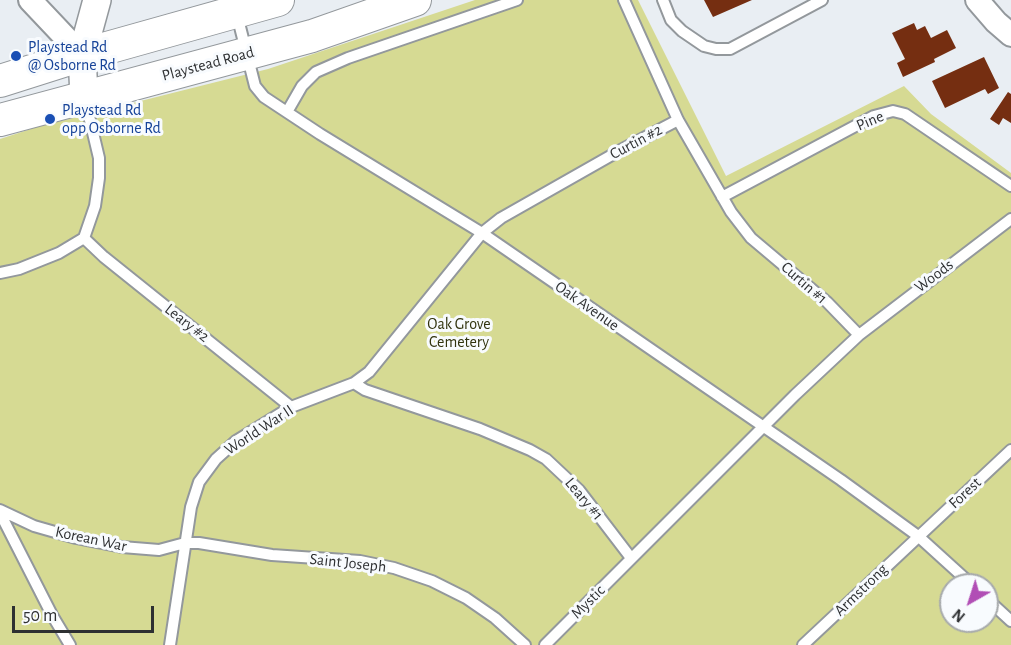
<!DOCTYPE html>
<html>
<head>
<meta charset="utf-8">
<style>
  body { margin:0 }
  #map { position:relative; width:1011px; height:645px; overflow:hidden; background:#e9eef3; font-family:"Alegreya Sans",sans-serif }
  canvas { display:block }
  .north { position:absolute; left:939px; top:573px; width:60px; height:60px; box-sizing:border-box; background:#f8fbfe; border:2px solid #a7aaac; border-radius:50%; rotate:219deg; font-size:16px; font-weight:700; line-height:24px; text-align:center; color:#2e3032 }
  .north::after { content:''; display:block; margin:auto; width:21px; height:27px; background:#b14eb5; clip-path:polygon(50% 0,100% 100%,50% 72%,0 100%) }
  .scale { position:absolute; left:12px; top:606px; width:142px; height:27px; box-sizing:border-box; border:3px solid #2e3032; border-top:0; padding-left:8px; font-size:18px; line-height:21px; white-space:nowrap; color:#2e3032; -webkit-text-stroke:4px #f8fbfe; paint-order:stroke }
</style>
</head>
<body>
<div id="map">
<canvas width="1011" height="645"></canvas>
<div class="north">N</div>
<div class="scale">50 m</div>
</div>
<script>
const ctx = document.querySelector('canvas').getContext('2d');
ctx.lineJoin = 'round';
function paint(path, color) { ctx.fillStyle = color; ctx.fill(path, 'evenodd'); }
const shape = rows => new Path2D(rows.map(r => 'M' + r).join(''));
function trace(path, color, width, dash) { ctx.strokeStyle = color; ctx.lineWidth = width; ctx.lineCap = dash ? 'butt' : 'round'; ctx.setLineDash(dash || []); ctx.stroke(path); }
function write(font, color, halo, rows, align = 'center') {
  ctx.font = font + ' "Alegreya Sans",sans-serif'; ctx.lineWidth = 6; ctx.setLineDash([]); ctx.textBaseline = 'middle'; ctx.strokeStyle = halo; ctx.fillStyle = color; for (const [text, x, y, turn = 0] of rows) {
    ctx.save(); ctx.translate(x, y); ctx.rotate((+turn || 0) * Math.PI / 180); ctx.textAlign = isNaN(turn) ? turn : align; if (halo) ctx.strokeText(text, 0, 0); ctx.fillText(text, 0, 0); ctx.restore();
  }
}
paint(shape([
  [475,0,638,0,726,176,904,86,931,114,1011,173,1011,645,0,645,0,139,37,127,268,69],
  [951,585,987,585,987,621,951,621]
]), '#d6da93');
paint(shape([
  [704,0,752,0,713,17],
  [914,23,917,30,925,26,931,38,947,30,956,48,934,59,935,62,903,77,897,63,905,59,892,33],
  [984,57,999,88,988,94,985,89,945,108,932,81],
  [1008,92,1011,94,1011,123,1003,118,999,125,990,119]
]), '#752e11');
const service = shape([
  [624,0,678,120,731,212,751,238,827,302,859,335],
  [663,0,671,20,682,31,704,46,716,49,730,49,822,0],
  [237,15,255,86,264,97,320,134,482,233,841,480,918,536,972,585],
  [287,112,302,86,316,72,348,58,517,0],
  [722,197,874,116,893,111,905,114,1011,186],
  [84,238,104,257,291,407],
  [84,238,95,206,99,178,99,158,85,99],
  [0,273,19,269,59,253,84,238],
  [354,383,365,390,480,429,530,450,546,459,579,490,631,558],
  [0,510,34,526,76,538,122,547,159,550,185,543,199,543,272,555,360,561,394,568,432,581,466,598,495,618,525,645],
  [0,513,52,615,70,645],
  [987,599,1011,621],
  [170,645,191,507,199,482,216,459,236,441,291,407,354,383,369,372,482,233,501,218,619,151,678,120],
  [545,645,795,395,859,335,1011,219],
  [803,645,1011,450]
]);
const minor = shape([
  [30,0,82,55],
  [977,0,996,22,1011,35]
]);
const tertiary = shape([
  [84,96,82,55,97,0]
]);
const secondary = shape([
  [0,81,82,55,278,0],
  [0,120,312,36,415,0]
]);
trace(service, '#93989c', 14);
trace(minor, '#93989c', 26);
trace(tertiary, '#93989c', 30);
trace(secondary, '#93989c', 34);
trace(service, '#fff', 10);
trace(minor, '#fff', 22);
trace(tertiary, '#fff', 27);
trace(secondary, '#fff', 32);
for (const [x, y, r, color] of [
  [16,56,6,"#1a4fb4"],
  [50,119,6,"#1a4fb4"]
]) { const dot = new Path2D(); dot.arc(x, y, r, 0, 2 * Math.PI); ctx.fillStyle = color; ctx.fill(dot); trace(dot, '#f8fbfe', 2); }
write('16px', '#164399', '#f8fbfe', [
  ["Playstead Rd",28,47],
  ["@ Osborne Rd",28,65],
  ["Playstead Rd",62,110],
  ["opp Osborne Rd",62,128]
], 'left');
write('16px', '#2e3032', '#f8fbfe', [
  ["Playstead Road",208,64,-15],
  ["Pine",870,121,-23],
  ["Curtin #2",636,142,-28],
  ["Woods",934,276,-37],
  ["Curtin #1",804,283,41],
  ["Oak Avenue",587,306,35],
  ["Leary #2",187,323,38],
  ["World War II",259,430,-33],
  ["Forest",965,493,-43],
  ["Leary #1",584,499,50],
  ["Korean War",91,539,12],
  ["Saint Joseph",348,563,6],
  ["Armstrong",861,590,-44],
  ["Mystic",588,602,-45]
]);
write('16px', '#31330e', '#f8fbfe', [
  ["Oak Grove",459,324],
  ["Cemetery",459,342]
]);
</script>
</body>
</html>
